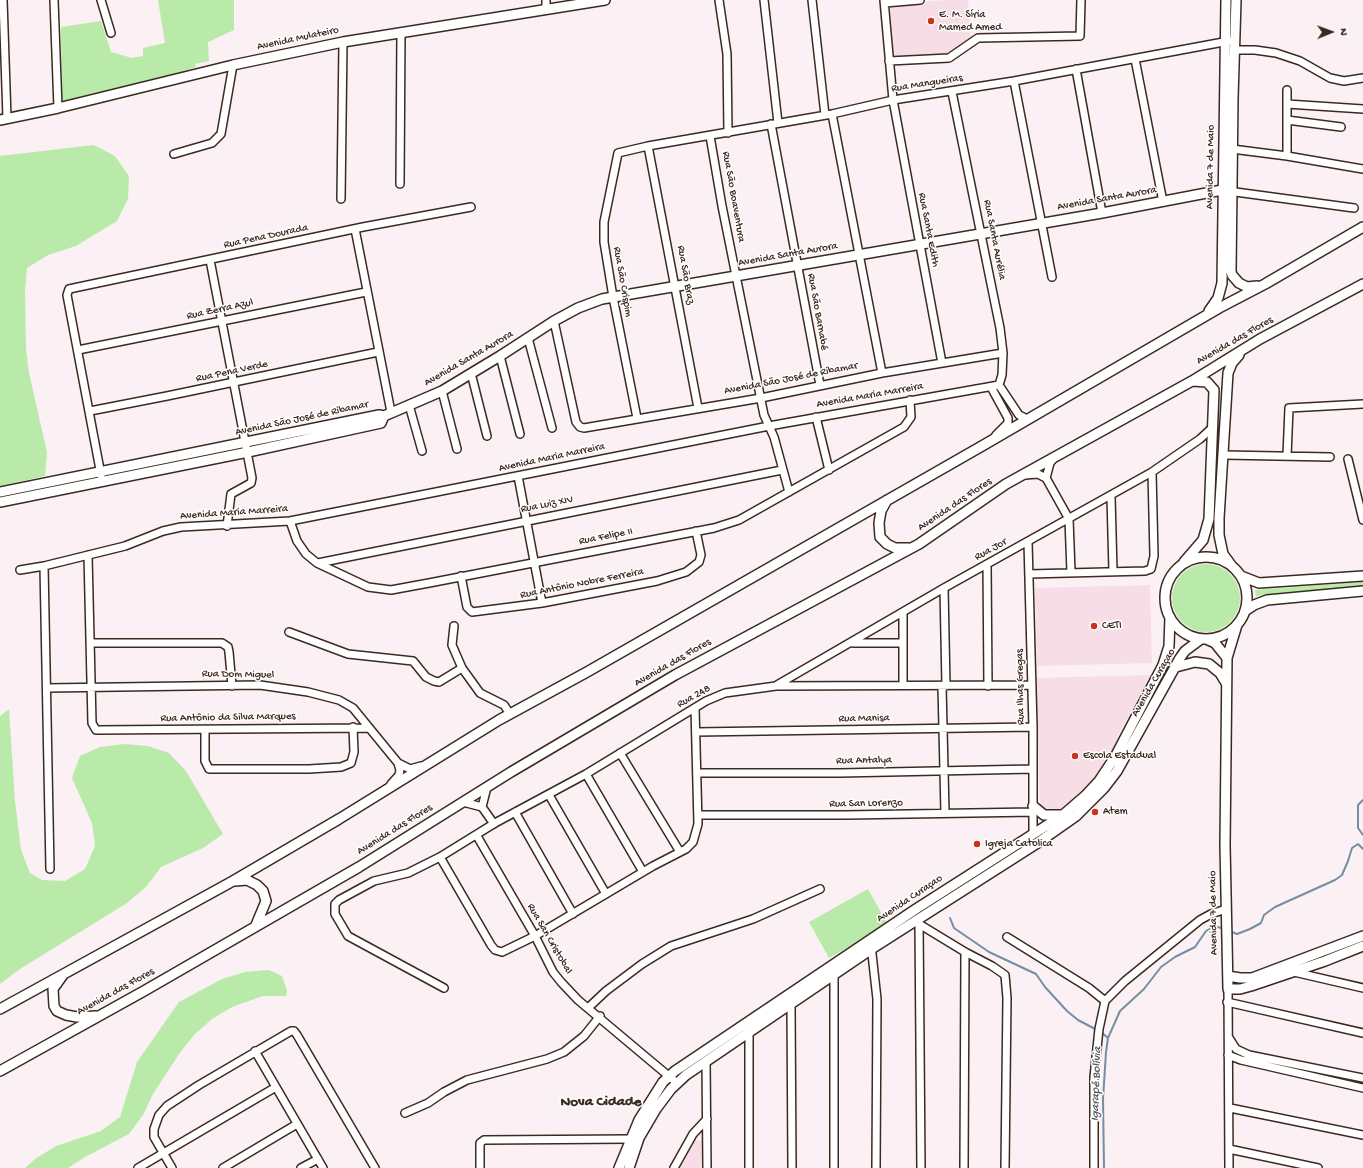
<!DOCTYPE html>
<html>
<head>
<meta charset="utf-8">
<style>
  body { margin:0 }
  #map { position:relative; width:1363px; height:1168px; overflow:hidden; background:#fbf0f4; font-family:"Gochi Hand",sans-serif }
  canvas { display:block }
  .north { position:absolute; left:1311px; top:12px; width:40px; height:40px; -webkit-text-stroke:3px #fff; paint-order:stroke; rotate:89deg; font-size:11px; font-weight:700; line-height:16px; text-align:center; color:#3b2a1e }
  .north::after { content:''; display:block; margin:auto; width:14px; height:18px; background:#3b2a1e; clip-path:polygon(50% 0,100% 100%,50% 72%,0 100%) }
</style>
</head>
<body>
<div id="map">
<canvas width="1363" height="1168"></canvas>
<div class="north">N</div>
</div>
<script>
const ctx = document.querySelector('canvas').getContext('2d');
ctx.lineJoin = 'round';
function paint(path, color) { ctx.fillStyle = color; ctx.fill(path, 'evenodd'); }
const shape = rows => new Path2D(rows.map(r => 'M' + r).join(''));
function trace(path, color, width, dash) { ctx.strokeStyle = color; ctx.lineWidth = width; ctx.lineCap = dash ? 'butt' : 'round'; ctx.setLineDash(dash || []); ctx.stroke(path); }
function write(font, color, halo, rows, align = 'center') {
  ctx.font = font + ' "Gochi Hand",sans-serif'; ctx.lineWidth = 3; ctx.setLineDash([]); ctx.textBaseline = 'middle'; ctx.strokeStyle = halo; ctx.fillStyle = color; for (const [text, x, y, turn = 0] of rows) {
    ctx.save(); ctx.translate(x, y); ctx.rotate((+turn || 0) * Math.PI / 180); ctx.textAlign = isNaN(turn) ? turn : align; if (halo) ctx.strokeText(text, 0, 0); ctx.fillText(text, 0, 0); ctx.restore();
  }
}
paint(shape([
  [948,0,968,0,971,38,946,57,894,59,890,4],
  [1150,585,1152,663,1037,666,1035,588],
  [1151,675,1117,737,1121,740,1094,781,1061,810,1040,808,1036,678],
  [702,1140,701,1168,679,1168,692,1142]
]), '#f7dee6');
paint(shape([
  [158,0,234,0,234,30,208,42,209,61,195,64,196,67,183,71,183,75,62,103,61,27,101,21,111,52,132,58,143,56,143,48,165,43],
  [94,145,115,156,129,176,128,199,117,221,76,246,48,255,27,268,25,292,26,349,29,373,47,452,45,476,0,486,0,156],
  '1172 598a34 34 0 1 1 68 0a34 34 0 1 1-68 0Z',
  [1363,582,1363,587,1256,596,1255,590],
  [9,709,15,801,21,850,30,873,42,880,65,881,85,869,95,846,92,823,72,778,80,756,100,747,125,744,148,746,169,753,186,771,223,834,203,848,161,867,146,887,127,903,20,969,0,984,0,716],
  [868,889,888,925,829,958,809,922],
  [269,970,282,976,287,990,286,996,263,996,232,1007,212,1019,194,1035,179,1054,153,1094,143,1115,129,1134,85,1157,68,1168,25,1168,35,1159,56,1146,101,1131,120,1117,137,1062,179,1002,222,979,245,972]
]), '#b9eaa9');
trace(shape([
  [1363,800,1358,805,1358,828,1363,835],
  [950,918,954,928,989,952,1036,974,1045,987,1067,1011,1078,1020,1097,1030],
  [1229,931,1237,934,1250,929,1261,923,1264,915,1275,907,1335,880,1342,875,1348,861,1352,848,1358,844,1363,849],
  [1101,1032,1108,1038],
  [1104,1168,1103,1099,1106,1052,1108,1038,1120,1011,1144,989,1161,967,1175,957,1195,947,1206,931,1215,926,1224,929]
]), '#768ea3', 2);
const street = shape([
  [3,0,7,118],
  [54,0,58,108],
  [101,0,111,33],
  [719,0,727,54,728,133],
  [764,0,778,123],
  [812,0,825,115],
  [884,0,893,100,942,363],
  [885,3,920,0],
  [546,10,546,0],
  [1235,50,1255,50,1276,53,1300,61,1330,78,1344,81,1363,78],
  [1135,59,1163,202],
  [889,61,949,58,978,38,1080,36,1081,0],
  [1076,69,1102,213],
  [1014,81,1052,277],
  [1287,104,1363,109],
  [832,114,882,373],
  [1287,120,1341,127],
  [771,124,820,385],
  [710,136,722,206,764,415,774,437,789,492],
  [648,146,698,408],
  [1232,149,1287,156,1363,169],
  [174,154,212,143,221,134,233,65],
  [1287,156,1287,90],
  [400,184,401,32],
  [1228,191,1354,208],
  [341,199,343,42],
  [355,229,391,412],
  [210,260,252,478,251,483,231,494,227,526],
  [554,321,576,422,580,427,584,428,761,398,882,373,1003,353],
  [528,338,552,428],
  [78,350,366,292],
  [500,356,520,434],
  [471,373,487,436],
  [999,385,1019,415,1027,419],
  [991,387,1008,418,1008,423,996,435],
  [442,391,457,449],
  [409,405,422,451],
  [90,411,167,396,378,352],
  [816,417,829,470],
  [637,418,613,297,604,242,604,222,618,153,648,146,832,114,893,100,1014,81,1229,41],
  [1224,455,1330,457],
  [1287,456,1289,408,1363,404],
  [1348,459,1363,520],
  [101,475,67,295,69,289,363,227,471,207],
  [1025,475,1038,474,1046,478,1069,519,1071,572],
  [518,476,542,603],
  [1046,478,1050,463,1054,458],
  [1111,497,1113,571],
  [290,521,297,541,306,554,317,563,368,587,391,590,429,583,714,528,739,520,904,427,911,417,910,400],
  [1028,542,1033,727,1033,833],
  [88,555,92,723,96,730,368,728],
  [318,563,782,470],
  [987,564,988,686],
  [44,566,50,869],
  [20,570,44,566,125,546,163,531,181,527,290,521,769,426,999,385,1002,375,1003,353,1000,328,952,92],
  [1029,574,1145,571,1151,569,1154,556,1152,472],
  [461,576,467,607,472,612,542,603,657,581,686,572,699,562,701,555,696,531],
  [944,588,946,686],
  [903,612,903,685],
  [454,626,452,645,462,668,480,693,504,705,510,714],
  [289,632,348,654,413,661,426,677,434,681,439,682,462,668],
  [91,643,222,643,228,647,229,652,232,686],
  [853,643,903,643],
  [777,685,944,588,1152,472,1200,439,1213,427],
  [942,686,945,813],
  [47,688,260,685,308,692,339,700,353,708,398,763,410,769,421,766],
  [205,730,205,761,209,769,309,769,341,767,351,763,354,752,353,727],
  [696,732,1033,727],
  [620,753,680,852],
  [697,773,840,773,1033,769],
  [586,774,643,872],
  [391,784,399,775,400,770,398,763],
  [549,795,606,894],
  [463,802,482,807,494,824],
  [482,807,487,787],
  [515,812,573,914],
  [698,815,846,815,1034,812],
  [477,836,535,936,553,972,561,982,578,1000,677,1083],
  [440,857,491,945,495,950,502,952,535,936,653,866,686,849,693,842,698,824,695,708],
  [919,922,921,1168],
  [919,924,965,952,992,966,1005,975,1007,998,1005,1168],
  [1007,937,1089,988,1105,1001],
  [871,945,877,999,876,1168],
  [1294,972,1363,988],
  [834,975,834,1168],
  [444,988,348,936,335,914,335,904,339,900,374,881,408,873,440,857,495,823,586,774,706,701,725,693,776,686,1032,685],
  [1228,989,1229,1168],
  [1227,1002,1363,1033],
  [791,1004,792,1168],
  [588,1008,606,991,642,964,671,946,753,919,820,889],
  [1229,1038,1236,1049,1249,1055,1363,1078],
  [255,1051,323,1168],
  [1228,1055,1241,1060,1363,1088],
  [706,1061,707,1168],
  [1230,1108,1363,1135],
  [405,1113,428,1103,444,1092,467,1080,547,1059,564,1052,584,1036,600,1016],
  [1229,1149,1318,1168],
  [138,1168,276,1087],
  [172,1168,154,1137,154,1129,159,1115,167,1106,199,1085,291,1031,294,1031,297,1035,375,1168],
  [223,1168,297,1124],
  [301,1168,318,1159],
  [480,1168,480,1143,484,1140,630,1139],
  [674,1168,693,1134,707,1119],
  [749,1168,749,1031],
  [964,1168,965,952],
  [1094,1168,1094,1077,1099,1029,1105,1001,1125,981,1200,920,1211,914,1226,909]
]);
const secondary = shape([
  [1236,0,1233,98,1231,271,1232,275,1239,283,1247,287,1257,286],
  [0,120,58,108,233,65,343,42,605,0],
  [1209,311,1218,298,1222,283,1226,0],
  [0,492,379,415,384,416,442,391,500,356,554,321,578,308,602,299,1102,213,1222,190],
  [887,500,881,511,879,523,880,537,887,544,895,548,908,548],
  [0,502,248,452,381,423,384,416],
  '1165 598a41 41 0 1 1 82 0a41 41 0 1 1-82 0Z',
  [1184,562,1203,540,1209,519,1214,390,1207,382,1193,381],
  [1231,565,1223,554,1219,535,1219,518,1228,373,1232,363,1239,355],
  [1241,576,1259,583,1363,576],
  [1245,611,1254,605,1267,600,1363,591],
  [1237,625,1227,658,1225,845,1228,989,1240,989,1251,986,1325,961,1363,946],
  [1206,639,1215,643,1227,658],
  [1176,667,1195,662,1209,664,1220,673,1226,683],
  [1033,806,1044,815,1061,815],
  [235,881,247,880,257,885,263,891,266,901,256,925],
  [63,975,53,989,54,1006,57,1011,66,1015,77,1017,96,1016],
  [1228,976,1240,978,1252,978,1363,936],
  [0,1009,233,881,339,819,499,720,587,672,982,446,1219,308,1265,284,1363,227],
  [0,1071,144,991,359,867,511,772,675,675,919,544,1006,484,1192,381,1260,339,1363,284],
  [619,1168,639,1120,663,1082,675,1071,916,909,1063,815,1085,796,1099,781,1115,757,1163,665,1169,646,1170,617],
  [629,1168,639,1138,656,1109,671,1089,686,1075,873,948,1036,844,1076,816,1104,788,1117,771,1180,658,1185,651,1201,639]
]);
trace(street, '#3b2a1e', 10);
trace(secondary, '#3b2a1e', 12);
trace(street, '#fff', 7);
trace(secondary, '#fff', 9);
for (const [x, y, r, color] of [
  [931,21,4,"#c8321e"],
  [1094,626,4,"#c8321e"],
  [1075,756,4,"#c8321e"],
  [1095,812,4,"#c8321e"],
  [977,844,4,"#c8321e"]
]) { const dot = new Path2D(); dot.arc(x, y, r, 0, 2 * Math.PI); ctx.fillStyle = color; ctx.fill(dot); trace(dot, '#fff', 1.5); }
write('11px', '#3b2a1e', '#fff', [
  ["E. M. Síria",939,15],
  ["Mamed Amed",939,28],
  ["CETI",1102,626],
  ["Escola Estadual",1083,756],
  ["Atem",1103,812],
  ["Igreja Catolica",985,844]
], 'left');
write('11px', '#3b2a1e', '#fff', [
  ["Avenida Mulateiro",298,39,-12],
  ["Rua Mangueiras",927,84,-9],
  ["Avenida 7 de Maio",1211,167,-89],
  ["Rua São Boaventura",733,197,80],
  ["Avenida Santa Aurora",1107,199,-10],
  ["Rua Santa Edith",928,230,79],
  ["Rua Pena Dourada",266,237,-12],
  ["Rua Santa Aurélia",994,240,79],
  ["Avenida Santa Aurora",788,255,-10],
  ["Rua São Braz",685,275,80],
  ["Rua São Crispim",622,282,80],
  ["Rua Zerra Azul",220,310,-12],
  ["Rua São Barnabé",817,312,80],
  ["Avenida das Flores",1235,341,-30],
  ["Avenida Santa Aurora",469,359,-30],
  ["Rua Pena Verde",232,372,-12],
  ["Avenida São José de Ribamar",791,379,-11],
  ["Avenida Maria Marreira",870,396,-10],
  ["Avenida São José de Ribamar",302,419,-12],
  ["Avenida Maria Marreira",552,458,-12],
  ["Rua Luiz XIV",547,505,-11],
  ["Avenida das Flores",955,505,-34],
  ["Avenida Maria Marreira",234,513,-4],
  ["Rua Felipe II",606,537,-11],
  ["Rua Jor",991,550,-29],
  ["Rua Antônio Nobre Ferreira",582,584,-11],
  ["Avenida das Flores",673,663,-30],
  ["Rua Dom Miguel",238,675,1],
  ["Avenida Curaçao",1154,683,-60],
  ["Rua Ilhas Gregas",1021,687,-91],
  ["Rua 248",694,697,-29],
  ["Rua Antônio da Silva Marques",228,718,-1],
  ["Rua Manisa",864,719,-1],
  ["Rua Antalya",864,761,-1],
  ["Rua San Lorenzo",866,804,-1],
  ["Avenida das Flores",395,830,-32],
  ["Avenida Curaçao",910,899,-34],
  ["Avenida 7 de Maio",1214,913,-91],
  ["Rua San Cristobal",549,939,60],
  ["Avenida das Flores",116,992,-29]
]);
write('italic 12px', '#595c60', '#fff', [
  ["Igarapé Bolívia",1097,1084,-88]
]);
write('bold 15px', '#3b2a1e', '#fff', [
  ["Nova Cidade",601,1103]
]);
</script>
</body>
</html>
